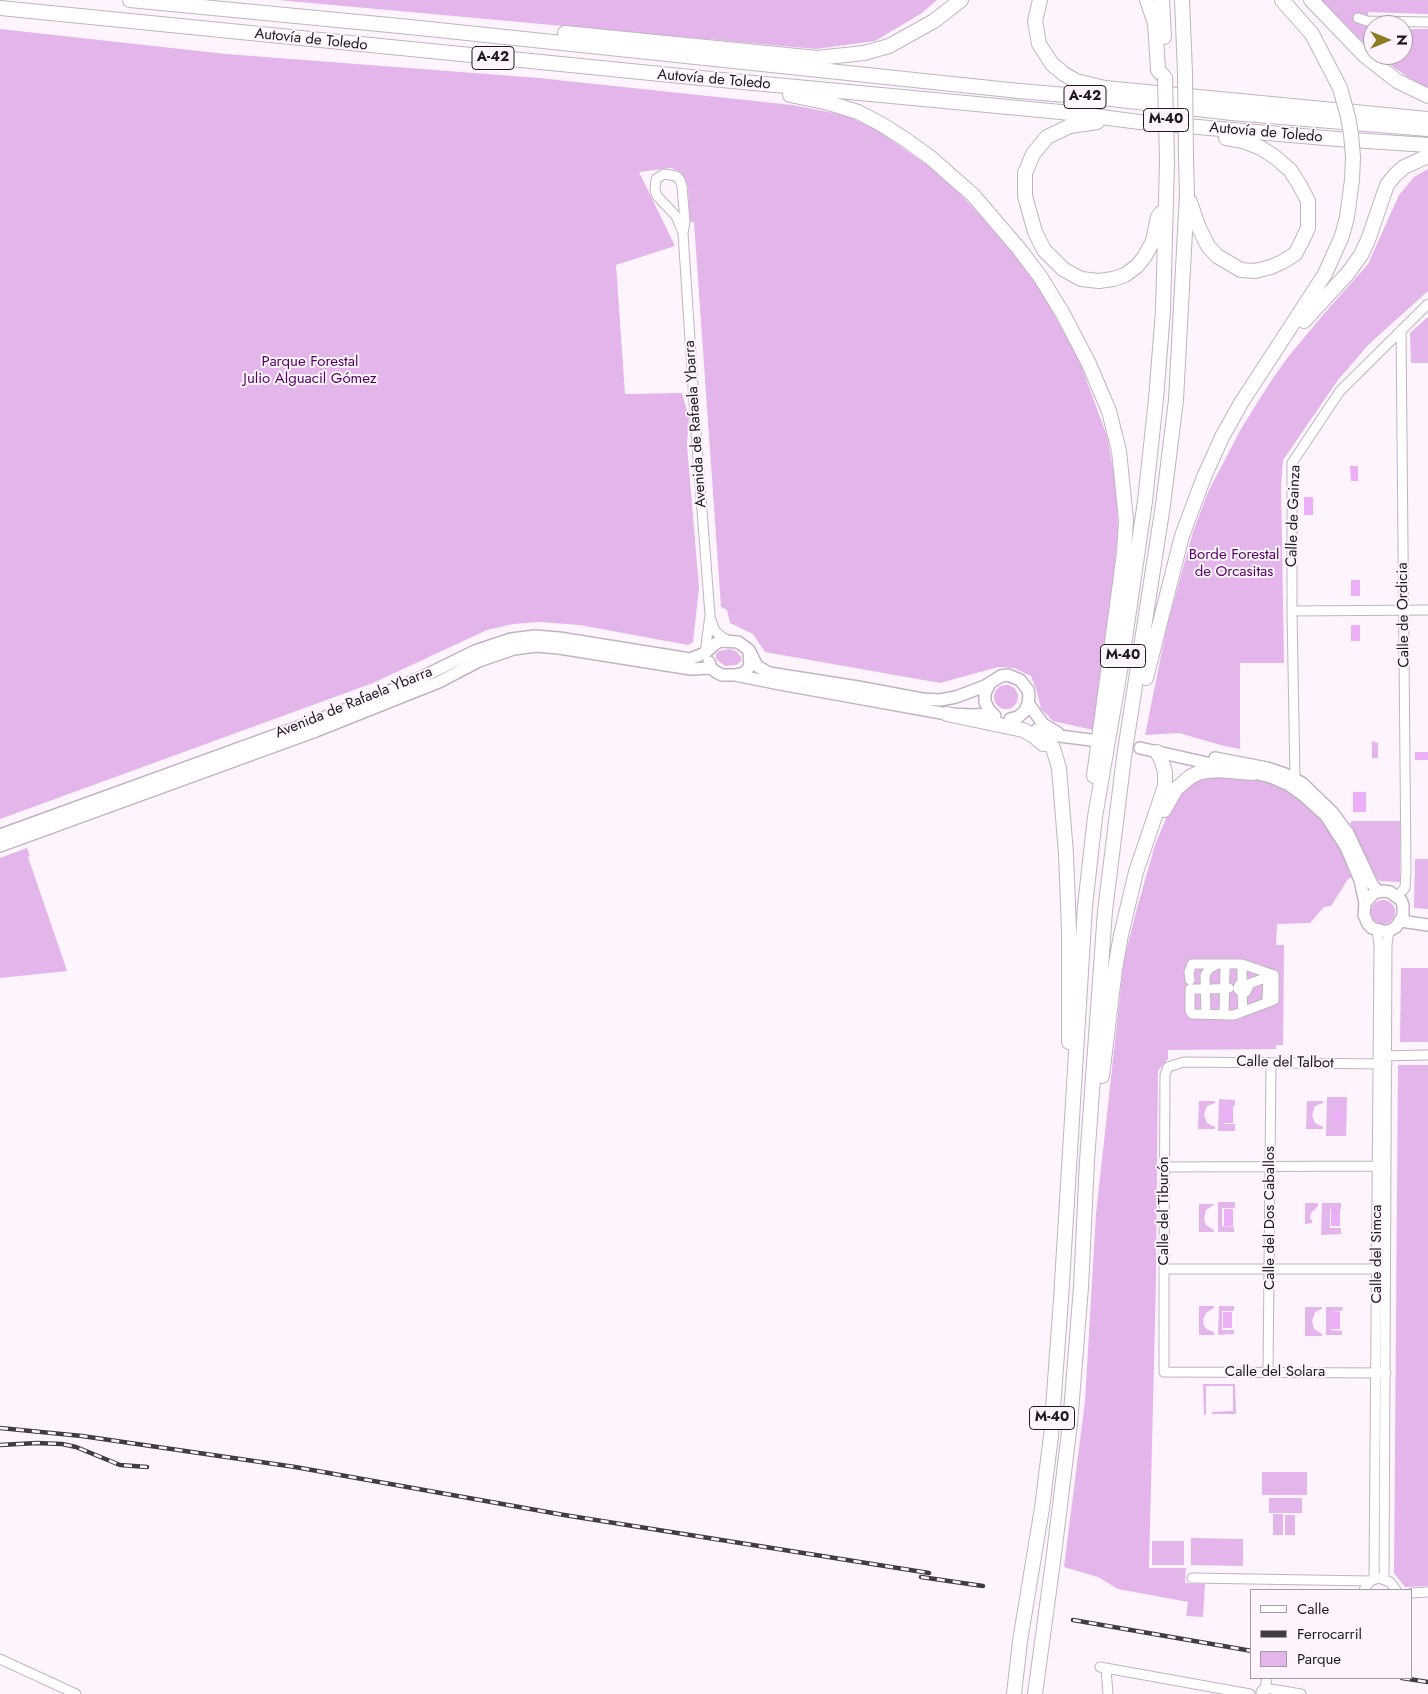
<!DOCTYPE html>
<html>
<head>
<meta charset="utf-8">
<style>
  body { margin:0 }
  #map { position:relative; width:1428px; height:1694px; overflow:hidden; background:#fdf4fe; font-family:Jost,sans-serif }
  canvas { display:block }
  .legend { position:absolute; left:1250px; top:1589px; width:162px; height:90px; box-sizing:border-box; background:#fdf4fe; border:1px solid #a49ca5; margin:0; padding:6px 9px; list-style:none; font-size:15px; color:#1e191f }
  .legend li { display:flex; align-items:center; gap:10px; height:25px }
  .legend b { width:25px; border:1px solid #a49ca5 }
  .north { position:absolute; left:1363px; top:15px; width:50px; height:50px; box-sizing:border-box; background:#fdf4fe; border:1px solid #a49ca5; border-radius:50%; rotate:90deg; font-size:14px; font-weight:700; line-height:20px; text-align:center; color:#1e191f }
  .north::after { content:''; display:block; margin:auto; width:18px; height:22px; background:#8d7d23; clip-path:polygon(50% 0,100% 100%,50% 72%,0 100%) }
</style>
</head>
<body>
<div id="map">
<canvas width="1428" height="1694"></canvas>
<ul class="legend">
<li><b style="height:6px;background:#fff"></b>Calle</li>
<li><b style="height:6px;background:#413b42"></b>Ferrocarril</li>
<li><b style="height:14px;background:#e3b5ea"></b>Parque</li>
</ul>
<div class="north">N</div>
</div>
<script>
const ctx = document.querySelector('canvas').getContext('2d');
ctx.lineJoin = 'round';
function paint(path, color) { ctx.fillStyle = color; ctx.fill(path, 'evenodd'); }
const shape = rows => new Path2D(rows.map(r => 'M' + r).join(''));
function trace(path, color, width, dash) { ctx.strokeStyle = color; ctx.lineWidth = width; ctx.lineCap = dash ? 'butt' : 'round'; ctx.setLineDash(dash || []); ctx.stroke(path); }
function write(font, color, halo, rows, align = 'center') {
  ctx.font = font + ' Jost,sans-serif'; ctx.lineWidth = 4; ctx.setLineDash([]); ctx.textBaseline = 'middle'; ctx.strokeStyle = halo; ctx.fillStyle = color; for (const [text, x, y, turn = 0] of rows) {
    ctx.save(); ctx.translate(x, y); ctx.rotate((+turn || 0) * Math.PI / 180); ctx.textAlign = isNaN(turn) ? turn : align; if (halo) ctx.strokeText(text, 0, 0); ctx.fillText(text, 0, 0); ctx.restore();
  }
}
paint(shape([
  [278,0,937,0,922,13,875,41,816,49],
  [1320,0,1428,0,1428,14,1368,12,1369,27,1373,27,1373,52],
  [0,29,226,54,539,78,792,105,844,115,874,128,944,177,976,211,1015,255,1041,291,1079,360,1107,436,1116,484,1118,530,1113,582,1093,730,1053,721,1041,709,1037,692,1031,676,1014,668,998,667,940,683,765,652,753,634,730,623,727,610,721,607,694,222,690,222,688,188,685,178,680,172,671,168,639,172,675,246,616,265,625,394,682,393,689,418,687,445,699,588,693,642,688,645,580,625,539,622,513,624,487,630,373,683,0,819],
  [1403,29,1428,29,1428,89,1406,76,1377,55,1403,55],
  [1428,169,1428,291,1369,344,1338,380,1283,460,1281,486,1284,663,1240,663,1240,749,1224,746,1179,733,1145,735,1167,626,1193,532,1208,492,1241,429,1269,384,1288,357,1322,316,1368,264,1399,195,1414,177],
  [1428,317,1428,363,1411,363,1410,333],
  [729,649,736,651,741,657,741,661,736,665,725,666,716,659,716,654,719,651],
  '994 697a12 12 0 1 1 24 0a12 12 0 1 1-24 0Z',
  [1372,741,1378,743,1378,758,1372,758],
  [1205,774,1262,780,1279,786,1297,797,1314,812,1328,829,1338,844,1353,877,1348,879,1331,906,1324,907,1310,923,1277,924,1276,945,1284,945,1283,1045,1276,1045,1276,1049,1168,1050,1168,1059,1158,1071,1156,1279,1149,1568,1186,1568,1185,1583,1205,1584,1203,1617,1186,1616,1188,1602,1118,1589,1098,1577,1064,1567,1085,1401,1096,1214,1124,960,1136,912,1155,845,1174,799,1182,789],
  [1352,821,1400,821,1400,882,1380,881,1377,878,1350,823],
  [27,848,30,856,28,857,67,971,0,978,0,858],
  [1415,859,1428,859,1428,909,1414,908],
  '1371 912a12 12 0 1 1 24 0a12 12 0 1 1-24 0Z',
  [1401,968,1428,968,1428,1042,1400,1042],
  [1398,1065,1428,1065,1428,1586,1405,1587,1394,1573],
  [1327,1097,1347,1097,1346,1136,1326,1136],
  [1219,1099,1235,1100,1235,1106,1224,1106,1224,1124,1235,1124,1235,1131,1218,1131],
  [1199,1101,1215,1101,1215,1103,1207,1106,1204,1115,1207,1123,1215,1127,1215,1129,1198,1129],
  [1307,1101,1323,1101,1323,1103,1315,1106,1312,1115,1315,1123,1323,1127,1323,1129,1306,1129],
  [1218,1202,1235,1202,1235,1208,1222,1208,1222,1226,1234,1227,1234,1232,1218,1232],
  [1305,1203,1318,1203,1318,1206,1311,1213,1310,1219,1312,1220,1312,1223,1305,1224],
  [1322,1203,1341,1203,1341,1209,1330,1209,1330,1228,1341,1228,1341,1234,1321,1235],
  [1199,1204,1215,1204,1206,1210,1204,1219,1206,1225,1214,1230,1214,1232,1199,1232],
  [1199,1306,1214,1306,1214,1308,1206,1313,1203,1320,1204,1326,1208,1330,1214,1332,1214,1335,1199,1335],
  [1219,1306,1234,1306,1234,1311,1222,1311,1222,1330,1234,1330,1234,1334,1218,1335],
  [1305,1307,1322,1307,1322,1309,1315,1312,1312,1321,1314,1329,1322,1334,1322,1336,1305,1336],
  [1326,1307,1343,1307,1342,1311,1331,1312,1331,1330,1342,1331,1342,1335,1326,1335],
  [1203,1384,1235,1384,1236,1414,1212,1414,1212,1412,1233,1411,1233,1386,1206,1386,1206,1415,1204,1415],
  [1262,1472,1307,1472,1307,1495,1262,1495],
  [1269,1498,1302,1498,1302,1513,1269,1513],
  [1273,1514,1283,1514,1283,1535,1273,1535],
  [1285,1515,1295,1515,1295,1535,1285,1535],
  [1191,1538,1243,1539,1243,1566,1191,1565],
  [1152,1541,1184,1541,1184,1565,1152,1565]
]), '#e3b5ea');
paint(shape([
  [1350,466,1358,466,1358,481,1351,481],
  [1304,497,1313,497,1313,515,1304,515],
  [1351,580,1360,580,1360,596,1351,596],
  [1351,625,1360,625,1360,641,1351,641],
  [1415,752,1428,752,1428,760,1415,760],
  [1353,792,1366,792,1366,812,1353,812],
  [1224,1106,1233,1106,1233,1123,1224,1123],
  [1334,1107,1342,1107,1342,1124,1333,1123],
  [1224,1209,1233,1209,1233,1226,1224,1226],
  [1331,1209,1340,1209,1340,1226,1331,1226],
  [1223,1312,1232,1312,1232,1328,1223,1328],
  [1331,1312,1340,1312,1340,1329,1331,1329]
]), '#edaef8');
const minor = shape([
  [1358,18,1367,21,1428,22],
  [683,233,676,216,657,196,655,190,656,179,664,174,676,176,680,180,682,186,685,222,683,233,696,432,710,615,705,653],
  [1292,611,1428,610],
  [711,620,715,631,722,637,730,641],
  [1295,779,1292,611,1292,463,1340,391,1428,304],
  [1397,896,1405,888,1406,871,1401,330],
  [1242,964,1268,973,1267,1002],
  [1190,980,1189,972,1192,964,1242,964,1242,983],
  [1200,989,1190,989,1190,1011,1192,1014,1234,1015,1274,1000,1274,975,1268,973,1265,978,1246,985],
  [1212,989,1229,988],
  [1242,993,1246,992,1248,988,1245,984,1242,983,1239,985,1238,989,1242,993,1243,1011],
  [1206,1014,1205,975,1210,968,1218,964],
  [1224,1015,1225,968],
  [1381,1056,1428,1055],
  [1164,1167,1377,1166],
  [1164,1269,1377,1269],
  [1268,1372,1271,1063],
  [1386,1373,1164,1372,1164,1269,1165,1075,1168,1067,1184,1062,1387,1064],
  [1192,1578,1370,1581],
  [1384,1578,1387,944,1389,931],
  [1374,1579,1379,944,1377,930],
  [1364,1590,1370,1581,1379,1578,1390,1582,1396,1590],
  [1412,1593,1428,1592],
  [0,1659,76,1694],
  [1100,1667,1250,1694],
  [1106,1669,1108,1694],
  [1261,1692,1265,1688,1267,1678],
  [1264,1694,1265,1688,1301,1694]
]);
const major = shape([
  [709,662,711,668,716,672,722,675,735,675,744,673,750,666,749,654],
  [735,675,780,684,947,714,972,715,992,714],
  [990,683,985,693,985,702,989,710,995,716],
  [1028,703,1043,724,1058,733],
  [1036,730,1052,735,1091,740],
  [1140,748,1225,767],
  [1215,758,1267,768,1285,774,1302,783,1333,813,1341,824,1348,833,1372,884,1378,891],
  [1245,771,1271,777,1289,785,1303,795,1326,816,1346,847,1360,880,1365,903,1364,915,1368,924,1372,928,1383,931,1389,931,1396,927,1403,916,1403,905,1401,900,1390,892,1383,891,1374,893,1365,903],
  [0,835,350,708,420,678,475,651,511,639,535,636,559,638,690,659,705,653,715,644,720,641,738,642,749,650,757,666,769,673,858,687,922,699,940,700,956,697,985,686,1001,676,1008,675,1020,680,1028,690,1029,696,1028,703,1025,711,1018,717,1010,719],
  [0,846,316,731,439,682,479,661,514,649,536,646,559,648,691,669,711,668],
  [1401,921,1428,925]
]);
const highway = shape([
  [130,0,410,27,1019,91,1103,98,1232,113,1428,129],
  [1040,0,1035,21,1039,44,1052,64,1064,74,1076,81,1105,88,1428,119],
  [1147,0,1155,23,1158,70,1165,78],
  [1162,0,1164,37],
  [1182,0,1185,73],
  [1282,0,1312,34,1340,88],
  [1311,0,1364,55,1397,81,1428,96],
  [0,8,701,78,1061,112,1140,122,1337,139,1428,145],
  [565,33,817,58,864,53,889,46,934,21,961,0],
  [790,95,829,103,858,112,881,124,906,140,931,158,950,175,973,195,1020,250,1041,278,1063,314,1089,364,1109,411,1119,451,1126,520,1124,553,1094,776],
  [1097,122,1070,126,1047,137,1033,154,1025,173,1025,196,1035,232,1044,250,1063,269,1081,279,1099,281,1113,279,1125,275,1137,266,1145,256,1153,241,1158,217,1161,213],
  [1190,202,1199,228,1208,246,1217,256,1241,270,1255,271,1271,267,1282,262,1295,254,1301,243,1308,228,1308,201,1299,184,1290,170,1275,157,1261,148,1243,141,1226,138],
  [1304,321,1348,273,1361,255,1368,240,1387,185,1395,175,1404,167,1428,156],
  [1146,678,1182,536,1204,477,1222,437,1241,403,1325,274,1342,236,1347,217,1352,180],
  [947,714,1023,730,1034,736,1043,744],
  [1038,731,1053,748,1059,768,1066,854,1069,930,1069,1042],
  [1164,810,1176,789,1190,777,1200,772,1218,770,1253,773],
  [1102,1076,1115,969,1121,935,1136,872,1165,786,1165,772,1161,759,1157,752],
  [1014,1694,1020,1641,1042,1508,1051,1436,1061,1299,1085,906,1095,817,1122,659,1145,501,1156,399,1163,311,1167,162],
  [1035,1694,1054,1554,1070,1424,1081,1287,1087,1161,1105,911,1124,757,1163,505,1176,400,1187,194,1186,156]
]);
trace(minor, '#c1b3c3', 11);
trace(major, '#c1b3c3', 14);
trace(highway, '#c1b3c3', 16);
trace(minor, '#fff', 9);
trace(major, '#fff', 11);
trace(highway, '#fff', 14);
const rail = shape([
  [0,1428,82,1436,295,1467,564,1515,929,1573],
  [0,1445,37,1443,62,1444,76,1447,120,1465,147,1467],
  [921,1577,983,1586],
  [1073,1620,1252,1651],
  [1402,1678,1428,1682]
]);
trace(rail, '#413b42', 4.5);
trace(rail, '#fdf4fe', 2.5, [8]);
const highwayBridge = shape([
  [1185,73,1186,156],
  [1165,78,1167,162],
  [1340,88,1348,117,1351,134,1353,157,1352,180]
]);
trace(highwayBridge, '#c1b3c3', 16, []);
trace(highwayBridge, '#fff', 14);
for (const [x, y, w] of [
  [493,58,42],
  [1085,97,42],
  [1166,120,45],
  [1123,656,45],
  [1052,1418,45]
]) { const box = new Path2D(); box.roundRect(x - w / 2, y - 11.5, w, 23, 4); ctx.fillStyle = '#fdf4fe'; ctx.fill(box); trace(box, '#1e191f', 1); }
write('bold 14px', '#1e191f', null, [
  ["A-42",493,58],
  ["A-42",1085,97],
  ["M-40",1166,120],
  ["M-40",1123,656],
  ["M-40",1052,1418]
]);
write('15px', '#1e191f', '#fdf4fe', [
  ["Autovía de Toledo",311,40,6],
  ["Autovía de Toledo",714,80,5],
  ["Autovía de Toledo",1266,133,5],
  ["Avenida de Rafaela Ybarra",696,424,-94],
  ["Calle de Gainza",1294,516,-88],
  ["Calle de Ordicia",1404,615,-91],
  ["Avenida de Rafaela Ybarra",354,703,-22],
  ["Calle del Talbot",1285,1063,1],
  ["Calle del Tiburón",1164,1211,-90],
  ["Calle del Dos Caballos",1270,1218,-90],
  ["Calle del Simca",1377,1254,-90],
  ["Calle del Solara",1275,1372]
]);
write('15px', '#530160', '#fdf4fe', [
  ["Parque Forestal",310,362],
  ["Julio Alguacil Gómez",310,379],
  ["Borde Forestal",1234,555],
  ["de Orcasitas",1234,572]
]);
</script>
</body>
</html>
